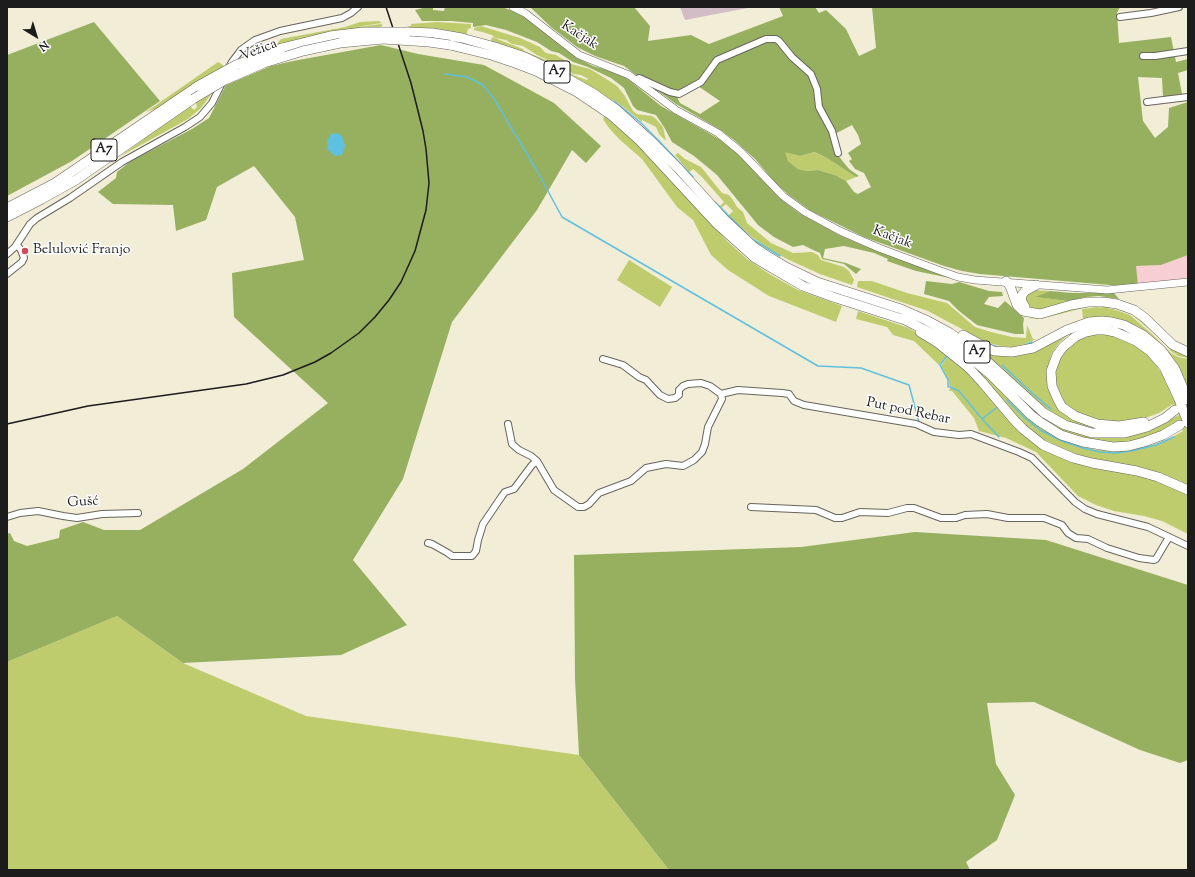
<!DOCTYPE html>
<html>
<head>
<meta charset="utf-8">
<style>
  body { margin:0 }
  #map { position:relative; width:1195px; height:877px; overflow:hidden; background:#f1edd7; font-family:"Sorts Mill Goudy",serif }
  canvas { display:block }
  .frame { position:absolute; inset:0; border:8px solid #1c1c1c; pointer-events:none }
  .north { position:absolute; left:16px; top:16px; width:40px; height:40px; -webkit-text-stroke:3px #fff; paint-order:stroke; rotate:142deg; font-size:11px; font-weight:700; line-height:16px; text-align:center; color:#1c1c1c }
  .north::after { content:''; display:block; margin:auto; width:14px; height:18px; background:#1c1c1c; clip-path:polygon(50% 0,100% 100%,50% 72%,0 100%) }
</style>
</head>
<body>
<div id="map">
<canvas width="1195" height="877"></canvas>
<div class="frame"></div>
<div class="north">N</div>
</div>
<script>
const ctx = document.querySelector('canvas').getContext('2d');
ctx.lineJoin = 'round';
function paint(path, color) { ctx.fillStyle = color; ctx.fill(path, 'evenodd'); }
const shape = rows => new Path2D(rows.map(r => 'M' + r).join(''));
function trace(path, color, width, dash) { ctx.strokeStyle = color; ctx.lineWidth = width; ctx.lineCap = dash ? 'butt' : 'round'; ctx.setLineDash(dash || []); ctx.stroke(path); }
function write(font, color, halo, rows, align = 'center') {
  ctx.font = font + ' "Sorts Mill Goudy",serif'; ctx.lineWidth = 3; ctx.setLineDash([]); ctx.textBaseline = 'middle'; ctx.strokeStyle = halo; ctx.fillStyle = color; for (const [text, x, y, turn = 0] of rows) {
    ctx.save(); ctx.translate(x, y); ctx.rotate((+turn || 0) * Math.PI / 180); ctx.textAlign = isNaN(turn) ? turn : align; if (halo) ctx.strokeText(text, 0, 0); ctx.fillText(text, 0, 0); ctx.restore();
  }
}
paint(shape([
  [1188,255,1188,279,1138,285,1135,266,1161,265]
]), '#f7cfd3');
paint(shape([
  [680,7,753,7,685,20]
]), '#d2bdc7');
paint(shape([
  [379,21,382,23,355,27,382,24,382,28,315,35,276,45,281,39,345,27,360,22],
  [437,22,471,24,471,28,468,29,466,36,408,28,407,26,411,26,411,24],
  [481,26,520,38,540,47,546,53,556,55,571,64,590,69,608,80,617,86,625,96,633,111,637,114,652,116,656,119,663,127,666,141,659,134,656,127,642,120,642,122,622,106,613,100,611,101,578,79,532,56,491,41,492,37,523,49,524,51,551,62,573,75,587,80,588,79,581,75,573,74,567,69,537,55,523,46,512,44,506,40,495,38,492,35,482,32,474,30,474,28],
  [218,62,220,63,224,66,196,82,196,84,158,108,146,112],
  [212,93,201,108,188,119,119,157,144,139,144,137,190,106,194,110,197,107,196,103],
  [605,116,609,120,610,119,632,138,727,241,747,259,771,275,798,290,842,306,836,322,769,296,728,270,711,255,693,220,677,207,642,159,619,139,609,128,603,119],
  [784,151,800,156,813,152,827,158,856,177,846,181,835,175,818,170,807,171,798,169,788,161],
  [678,153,685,159,701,167,722,193,729,195,733,200,737,207,743,212,747,223,771,243,793,253,812,252,818,255,821,260,844,267,849,271,854,280,852,285,820,274,787,259,770,250,752,237,728,216,733,211,726,204,721,208,720,206,724,202,701,176,693,169,689,172,675,155],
  [629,260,672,287,660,307,617,280],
  [858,281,872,281,907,293,947,303,975,327,991,332,1012,337,1026,338,1027,325,1033,339,1036,339,1025,344,1013,347,1001,346,988,343,928,311,857,287],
  [1034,290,1050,291,1036,297,1068,301,1067,302,1043,309,1034,309,1027,305,1025,296],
  [854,298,904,314,939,330,972,352,1039,413,1052,422,1067,429,1085,435,1106,438,1125,436,1146,432,1179,415,1173,404,1159,413,1137,421,1105,421,1088,418,1075,412,1065,403,1056,384,1055,376,1059,358,1063,352,1068,347,1081,338,1092,335,1101,334,1112,335,1135,345,1147,354,1165,377,1188,432,1188,485,1139,468,1111,463,1086,457,1067,451,1039,437,1023,424,973,367,975,365,986,375,1033,422,1046,431,1069,442,1097,450,1128,450,1152,445,1169,439,1183,431,1179,422,1162,432,1147,437,1126,442,1106,442,1084,439,1066,433,1050,424,1036,414,989,369,969,352,950,338,929,326,912,319,853,299],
  [1096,305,1121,308,1137,316,1188,355,1188,358,1178,356,1172,352,1157,336,1131,314,1114,308,1087,307,1041,319,1027,318,1045,318,1070,309],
  [1100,307,1113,309,1130,315,1152,334,1171,353,1178,357,1188,359,1188,389,1180,371,1167,350,1147,332,1139,327,1120,319,1099,317,1083,319,1082,309],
  [858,311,909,328,949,353,939,365,914,341,893,335,887,327,856,319],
  [1069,334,1058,344,1052,353,1048,367,1049,389,1052,398,1057,406,1102,430,1073,424,1049,412,984,353,1003,356,1015,356],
  [950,353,1037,444,1166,483,1188,493,1188,534,1162,521,1144,516,1114,511,1096,505,1078,496,1036,452,1006,438,979,431,974,418,952,391,949,391,951,386,949,385,949,381,941,366],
  [117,616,183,663,306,716,579,755,669,870,7,870,7,662]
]), '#bfcc6d');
paint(shape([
  [427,7,433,7,433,10,444,11,445,7,502,7,521,14,577,58,593,66,618,73,629,80,661,106,728,144,745,160,782,200,799,213,839,235,862,245,950,278,916,271,887,261,888,259,874,253,844,246,825,249,823,258,846,263,861,269,856,274,844,264,822,259,820,253,811,249,803,245,793,247,774,237,758,225,717,175,694,156,672,142,664,127,656,115,637,110,633,106,624,88,611,78,588,67,573,62,559,53,551,51,537,42,506,30,486,25,473,27,473,23,451,21,422,21,415,10],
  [530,7,634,7,650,26,648,41,691,35,709,44,783,16,779,7,815,7,819,13,826,10,846,29,859,56,876,48,872,7,1120,7,1117,13,1119,43,1171,37,1176,62,1188,59,1188,70,1178,73,1182,94,1163,97,1162,78,1138,77,1143,121,1155,138,1168,127,1169,108,1188,102,1188,255,1161,265,1136,266,1138,285,1110,285,980,274,962,271,944,266,864,237,811,211,789,195,777,185,755,159,735,141,719,129,676,104,624,66,595,56,577,47,551,27],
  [695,84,720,101,700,114,680,103,675,93],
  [852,125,858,135,861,144,848,153,852,159,849,161,855,169,864,173,871,187,858,194,854,192,846,181,835,175,818,170,807,171,798,169,788,161,785,152,800,156,814,152,827,158,856,177,859,176,849,169,837,154,831,136],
  [94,22,160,101,72,161,7,196,7,55],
  [381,45,418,54,484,65,554,103,601,146,586,163,572,150,537,210,452,322,403,479,353,560,407,625,341,655,183,663,117,616,7,662,7,534,10,533,14,541,27,546,59,538,60,530,83,522,104,530,140,530,243,469,328,403,234,317,232,273,304,260,295,217,254,166,217,187,206,220,176,231,173,205,113,204,98,192,116,178,117,172,131,161,192,129,209,118,226,85,271,66,293,61],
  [926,281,952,284,959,282,989,291,1002,292,1003,296,989,297,984,304,998,308,1005,301,1024,318,1023,325,1024,334,1015,334,977,325,959,311,949,301,924,294],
  [1050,291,1072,293,1114,293,1119,299,1099,296,1086,297,1068,301,1035,297],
  [915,532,1046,540,1188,585,1188,760,1180,763,1140,750,1034,702,987,703,996,764,1015,795,997,840,966,862,970,870,669,870,579,755,575,679,574,555,801,547]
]), '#97b060');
paint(shape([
  [337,133,342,136,345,146,342,155,335,156,328,150,327,141,331,134]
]), '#60c0df');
trace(shape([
  [445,74,467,77,483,85,494,99,536,169,562,217,818,366,861,368,909,385,919,422],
  [614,101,640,122,659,141,693,177],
  [715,202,752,239,780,256],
  [991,345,999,347],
  [1025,345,1032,342],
  [947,356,940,365,948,380,948,387],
  [1002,365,1033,394,1051,409],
  [948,386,959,391,983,420,999,437],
  [1007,400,1025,418,1040,430,1062,441,1083,448,1100,452,1116,453,1131,451,1156,445,1174,437],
  [982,419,996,408]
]), '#60c0df', 1.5);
const minor = shape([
  [1120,17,1151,13,1179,7],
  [1143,56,1155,56,1188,51],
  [228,69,232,62,241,50,255,40,280,31,342,18,351,13,358,7],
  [636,80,639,78,670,92,679,94,701,82,717,60,766,39,776,39,779,41,792,57,811,74,817,89,819,107,832,131,838,153],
  [1147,102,1188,97],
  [7,254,15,247,30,224,37,218,70,198,122,162,185,127,200,117,212,103,223,81],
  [7,274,22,262,24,258,21,250,17,245],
  [603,359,623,365,639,377,646,380,660,395,668,399,675,398,679,395,679,390,683,386,688,384,701,383,710,386,721,394,738,390,782,393,789,394,794,401,804,405,916,424,934,432,959,435,971,434,1019,452,1032,458,1075,502,1085,509,1097,514,1148,527,1188,546],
  [508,424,512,444,519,450,531,456,537,461,554,490,578,507,584,507,589,504,599,493,631,481,646,468,666,464,683,466,694,460,702,452,705,444,708,427,722,399,721,394],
  [751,507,816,510,835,518,842,518,860,512,888,513,907,508,914,508,941,518,956,518,965,515,987,514,1008,518,1044,518,1062,525,1068,533,1076,538,1088,539,1107,548,1139,558,1154,560,1156,559,1169,537],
  [7,517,20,513,38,511,63,516,77,518,102,514,138,513],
  [428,543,432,544,448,553,452,556,472,556,476,551,478,540,483,524,502,496,505,492,514,489,532,465,537,461]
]);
const major = shape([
  [513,7,525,13,579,55,629,75,676,110,718,133,741,152,783,196,805,212,840,231,879,248,938,270,958,277,975,280,1107,290,1188,282]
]);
const highway = shape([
  [407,32,433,33,462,38,495,47,525,57,554,71,593,93,617,110,648,138,679,169,724,219,754,247,766,255,786,267,817,282,901,309,926,320,950,333,978,353,1044,413,1065,425,1092,433,1125,433,1147,427,1165,418,1175,410],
  [340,43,383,39],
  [450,45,491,55,515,63,536,71,577,92,611,115,640,141,717,224,755,258,770,267,803,286,833,297,905,320,949,342,972,359,991,375,1031,415,1040,422,1061,435,1083,442,1113,447,1129,446,1144,442,1163,435,1180,425],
  [282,48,330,36,363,32,382,32],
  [7,208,55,183,198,86],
  [7,217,42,199,76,180,193,99],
  [1006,281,1010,286,1017,305,1023,311,1040,314,1071,305,1088,302,1104,302,1117,304,1134,310,1145,318,1173,345,1188,352],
  [1025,307,1021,300,1022,295,1025,291,1036,285],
  [920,332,938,343,968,367,982,382,1015,421,1023,429,1043,445,1073,458,1092,463,1137,471,1158,477,1188,490],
  [963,335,985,347,994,351,1012,352,1033,348,1067,330,1089,322,1101,321,1112,322,1124,325,1143,335,1161,350,1175,369,1188,400],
  [1144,422,1119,426,1097,424,1075,416,1062,407,1058,400,1052,386,1051,371,1057,355,1063,347,1075,337,1086,332,1095,330,1105,330,1115,332,1136,341,1150,351,1164,367,1178,397,1188,423]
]);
trace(minor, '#67655d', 8);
trace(major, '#67655d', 8);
trace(highway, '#67655d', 10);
trace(minor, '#fff', 6);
trace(major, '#fff', 7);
trace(highway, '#fff', 9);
trace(shape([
  [7,424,88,406,246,384,283,375,315,362,331,353,359,333,375,317,389,300,401,282,415,251,426,210,429,183,426,149,423,131,411,83,386,7]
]), '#1c1c1c', 1.5);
const highwayBridge = shape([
  [382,32,407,32],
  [383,39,429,42,450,45],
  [198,86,236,65,282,48],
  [193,99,225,80,264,63,303,51,340,43]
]);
trace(highwayBridge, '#67655d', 10, []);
trace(highwayBridge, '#fff', 9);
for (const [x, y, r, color] of [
  [25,251,4,"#d1495b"]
]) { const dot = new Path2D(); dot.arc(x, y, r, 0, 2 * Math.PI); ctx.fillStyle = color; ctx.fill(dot); trace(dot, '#fff', 1.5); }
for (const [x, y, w] of [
  [557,72,26],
  [104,150,26],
  [977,352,26]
]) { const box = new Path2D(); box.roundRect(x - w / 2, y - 11, w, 22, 3); ctx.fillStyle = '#fff'; ctx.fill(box); trace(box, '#1c1c1c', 1); }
write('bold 13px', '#1c1c1c', null, [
  ["A7",557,72],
  ["A7",104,150],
  ["A7",977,352]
]);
write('14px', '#1c1c1c', '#fff', [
  ["Kačjak",579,36,33],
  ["Vežica",259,51,-21],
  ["Kačjak",892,238,21],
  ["Put pod Rebar",908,412,12],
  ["Gušć",83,503,-3]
]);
write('14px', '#1c1c1c', '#fff', [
  ["Belulović Franjo",33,251]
], 'left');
</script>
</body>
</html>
